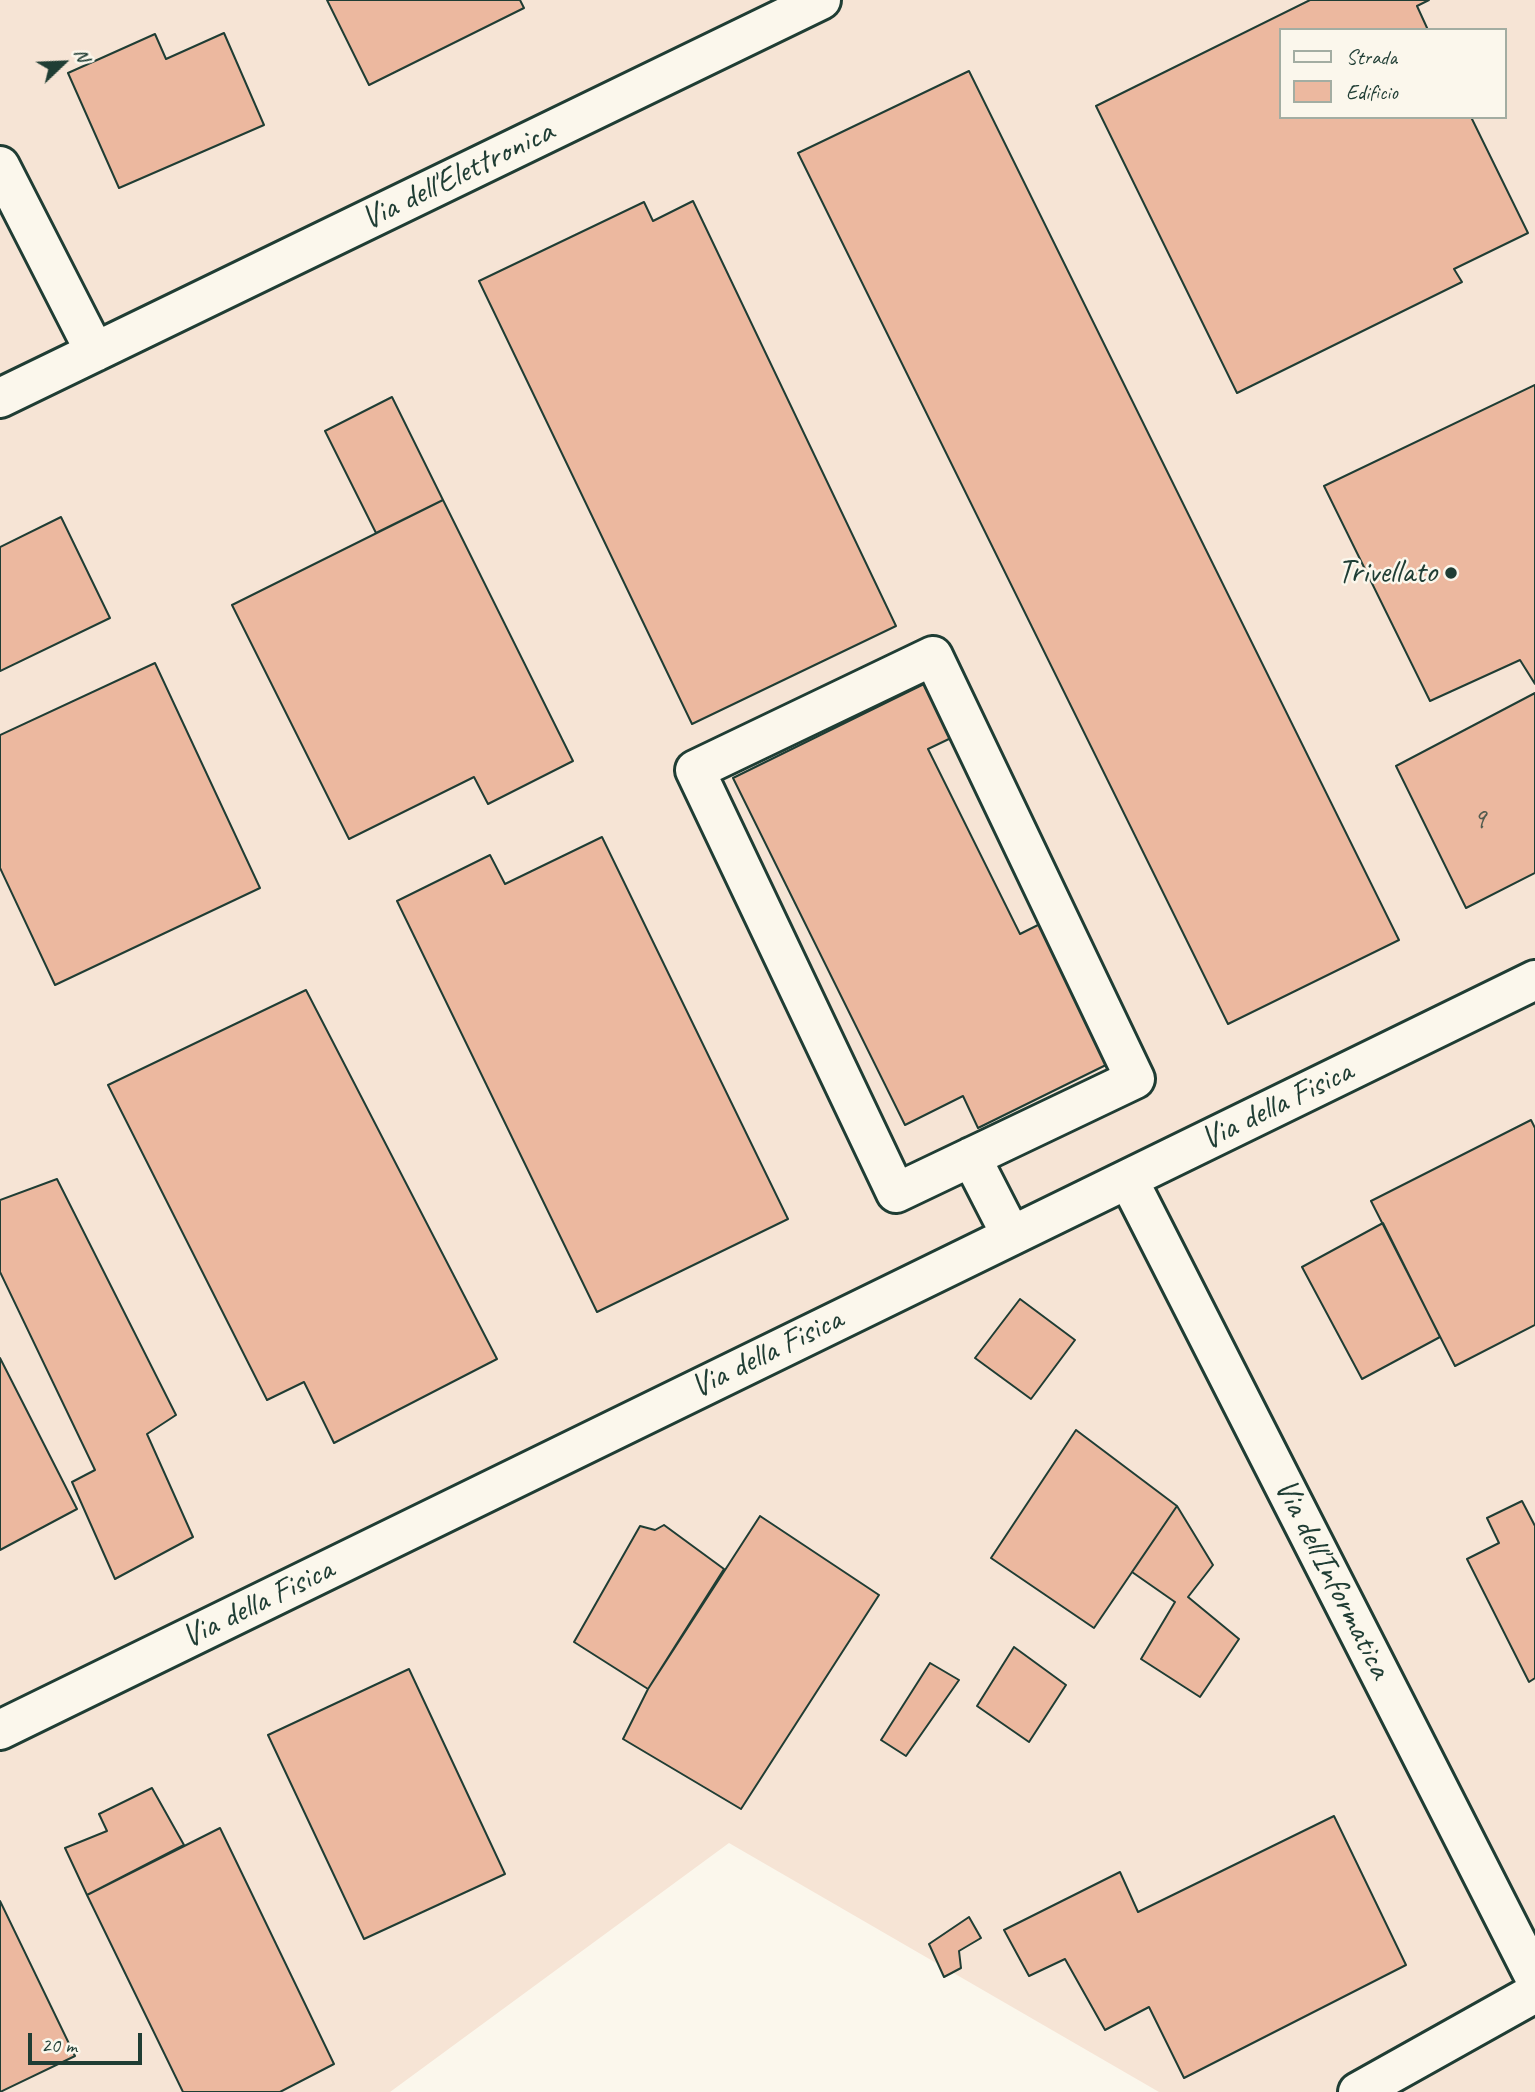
<!DOCTYPE html>
<html>
<head>
<meta charset="utf-8">
<style>
  body { margin:0 }
  #map { position:relative; width:1535px; height:2092px; overflow:hidden; background:#fbf7ec; font-family:Caveat,sans-serif }
  canvas { display:block }
  .legend { position:absolute; left:1279px; top:28px; width:228px; height:91px; box-sizing:border-box; background:#fbf7ec; border:2px solid #a3ada2; margin:0; padding:9px 12px; list-style:none; font-size:21px; color:#1f3d34 }
  .legend li { display:flex; align-items:center; gap:14px; height:35px }
  .legend b { width:35px; border:2px solid #a3ada2 }
  .north { position:absolute; left:28px; top:28px; width:70px; height:70px; -webkit-text-stroke:5px #fbf7ec; paint-order:stroke; rotate:67deg; font-size:19px; font-weight:700; line-height:28px; text-align:center; color:#1f3d34 }
  .north::after { content:''; display:block; margin:auto; width:24px; height:32px; background:#1f3d34; clip-path:polygon(50% 0,100% 100%,50% 72%,0 100%) }
  .scale { position:absolute; left:28px; top:2033px; width:114px; height:32px; box-sizing:border-box; border:4px solid #1f3d34; border-top:0; padding-left:9px; font-size:21px; line-height:24px; white-space:nowrap; color:#1f3d34; -webkit-text-stroke:5px #fbf7ec; paint-order:stroke }
</style>
</head>
<body>
<div id="map">
<canvas width="1535" height="2092"></canvas>
<ul class="legend">
<li><b style="height:9px;background:#fbf7ec"></b>Strada</li>
<li><b style="height:19px;background:#ecb89f"></b>Edificio</li>
</ul>
<div class="north">N</div>
<div class="scale">20 m</div>
</div>
<script>
const ctx = document.querySelector('canvas').getContext('2d');
ctx.lineJoin = 'round';
function paint(path, color) { ctx.fillStyle = color; ctx.fill(path, 'evenodd'); }
const shape = rows => new Path2D(rows.map(r => 'M' + r).join(''));
function trace(path, color, width, dash) { ctx.strokeStyle = color; ctx.lineWidth = width; ctx.lineCap = dash ? 'butt' : 'round'; ctx.setLineDash(dash || []); ctx.stroke(path); }
function write(font, color, halo, rows, align = 'center') {
  ctx.font = font + ' Caveat,sans-serif'; ctx.lineWidth = 5; ctx.setLineDash([]); ctx.textBaseline = 'middle'; ctx.strokeStyle = halo; ctx.fillStyle = color; for (const [text, x, y, turn = 0] of rows) {
    ctx.save(); ctx.translate(x, y); ctx.rotate((+turn || 0) * Math.PI / 180); ctx.textAlign = isNaN(turn) ? turn : align; if (halo) ctx.strokeText(text, 0, 0); ctx.fillText(text, 0, 0); ctx.restore();
  }
}
paint(shape([
  [0,0,1535,0,1535,2092,1159,2092,729,1843,390,2092,0,2092],
  [1281,30,1505,30,1505,117,1281,117]
]), '#f6e4d5');
const building = shape([
  [327,0,520,0,524,8,369,85,327,0],
  [1310,0,1429,0,1417,6,1428,30,1281,30,1281,117,1471,117,1528,233,1454,269,1462,282,1237,393,1096,106,1310,0],
  [224,33,264,125,119,188,68,73,155,34,166,59,224,33],
  [969,71,1399,940,1228,1024,798,153,969,71],
  [693,201,896,626,692,724,479,281,644,202,653,221,693,201],
  [1535,385,1535,684,1520,660,1430,701,1324,486,1535,385],
  [392,397,443,500,376,533,325,431,392,397],
  [443,500,573,761,488,804,474,777,349,839,232,605,443,500],
  [61,517,110,618,0,671,0,547,61,517],
  [155,663,260,888,55,985,0,868,0,735,155,663],
  [924,684,951,738,928,749,1020,934,1044,922,1112,1062,978,1128,963,1096,905,1125,733,778,924,684],
  [1535,693,1535,873,1466,908,1396,766,1535,693],
  [602,837,788,1219,597,1312,397,901,490,855,505,884,602,837],
  [306,990,497,1359,334,1443,304,1382,267,1400,108,1085,306,990],
  [1531,1120,1535,1128,1535,1325,1455,1366,1371,1201,1531,1120],
  [57,1179,176,1415,147,1434,193,1537,115,1579,72,1482,95,1470,0,1272,0,1200,57,1179],
  [1383,1223,1440,1337,1362,1379,1302,1267,1383,1223],
  [1020,1299,1075,1340,1031,1399,975,1358,1020,1299],
  [0,1358,77,1509,0,1550,0,1358],
  [1076,1430,1177,1506,1094,1628,991,1558,1076,1430],
  [1522,1501,1535,1526,1535,1678,1529,1682,1467,1559,1499,1543,1487,1518,1522,1501],
  [1177,1506,1213,1565,1188,1597,1239,1639,1200,1697,1141,1659,1175,1602,1132,1572,1177,1506],
  [760,1516,879,1595,741,1809,623,1739,648,1689,760,1516],
  [664,1525,724,1569,648,1689,574,1642,640,1526,655,1530,664,1525],
  [1014,1647,1066,1685,1029,1742,977,1706,1014,1647],
  [930,1663,959,1680,906,1756,881,1740,930,1663],
  [409,1669,505,1874,364,1939,268,1735,409,1669],
  [152,1788,184,1845,87,1895,65,1848,107,1831,99,1814,152,1788],
  [1334,1816,1406,1965,1184,2078,1149,2007,1105,2030,1065,1959,1029,1976,1004,1930,1120,1872,1138,1912,1334,1816],
  [220,1828,334,2064,280,2092,183,2092,87,1895,220,1828],
  [0,1901,75,2056,0,2092,0,1901],
  [969,1917,981,1938,959,1951,961,1968,944,1977,929,1944,969,1917]
]);
paint(building, '#ecb89f');
trace(building, '#1f3d34', 2);
const minor = shape([
  [0,166,95,352],
  [0,398,821,0],
  [933,656,1135,1079,896,1193,695,770,933,656],
  [971,1157,1011,1235],
  [1128,1179,1535,1978],
  [0,1730,1535,980],
  [1358,2092,1535,1993]
]);
trace(minor, '#1f3d34', 44);
trace(minor, '#fbf7ec', 38);
for (const [x, y, r, color] of [
  [1451,573,7,"#1f3d34"]
]) { const dot = new Path2D(); dot.arc(x, y, r, 0, 2 * Math.PI); ctx.fillStyle = color; ctx.fill(dot); trace(dot, '#fbf7ec', 2.5); }
write('30px', '#525c4f', null, [
  ["9",1479,820]
]);
write('33px', '#1f3d34', '#fbf7ec', [
  ["Via dell'Elettronica",458,176,-26],
  ["Via della Fisica",1277,1106,-26],
  ["Via della Fisica",767,1354,-26],
  ["Via dell'Informatica",1332,1579,63],
  ["Via della Fisica",258,1604,-26]
]);
write('33px', '#1f3d34', '#fbf7ec', [
  ["Trivellato",1437,573]
], 'right');
</script>
</body>
</html>
